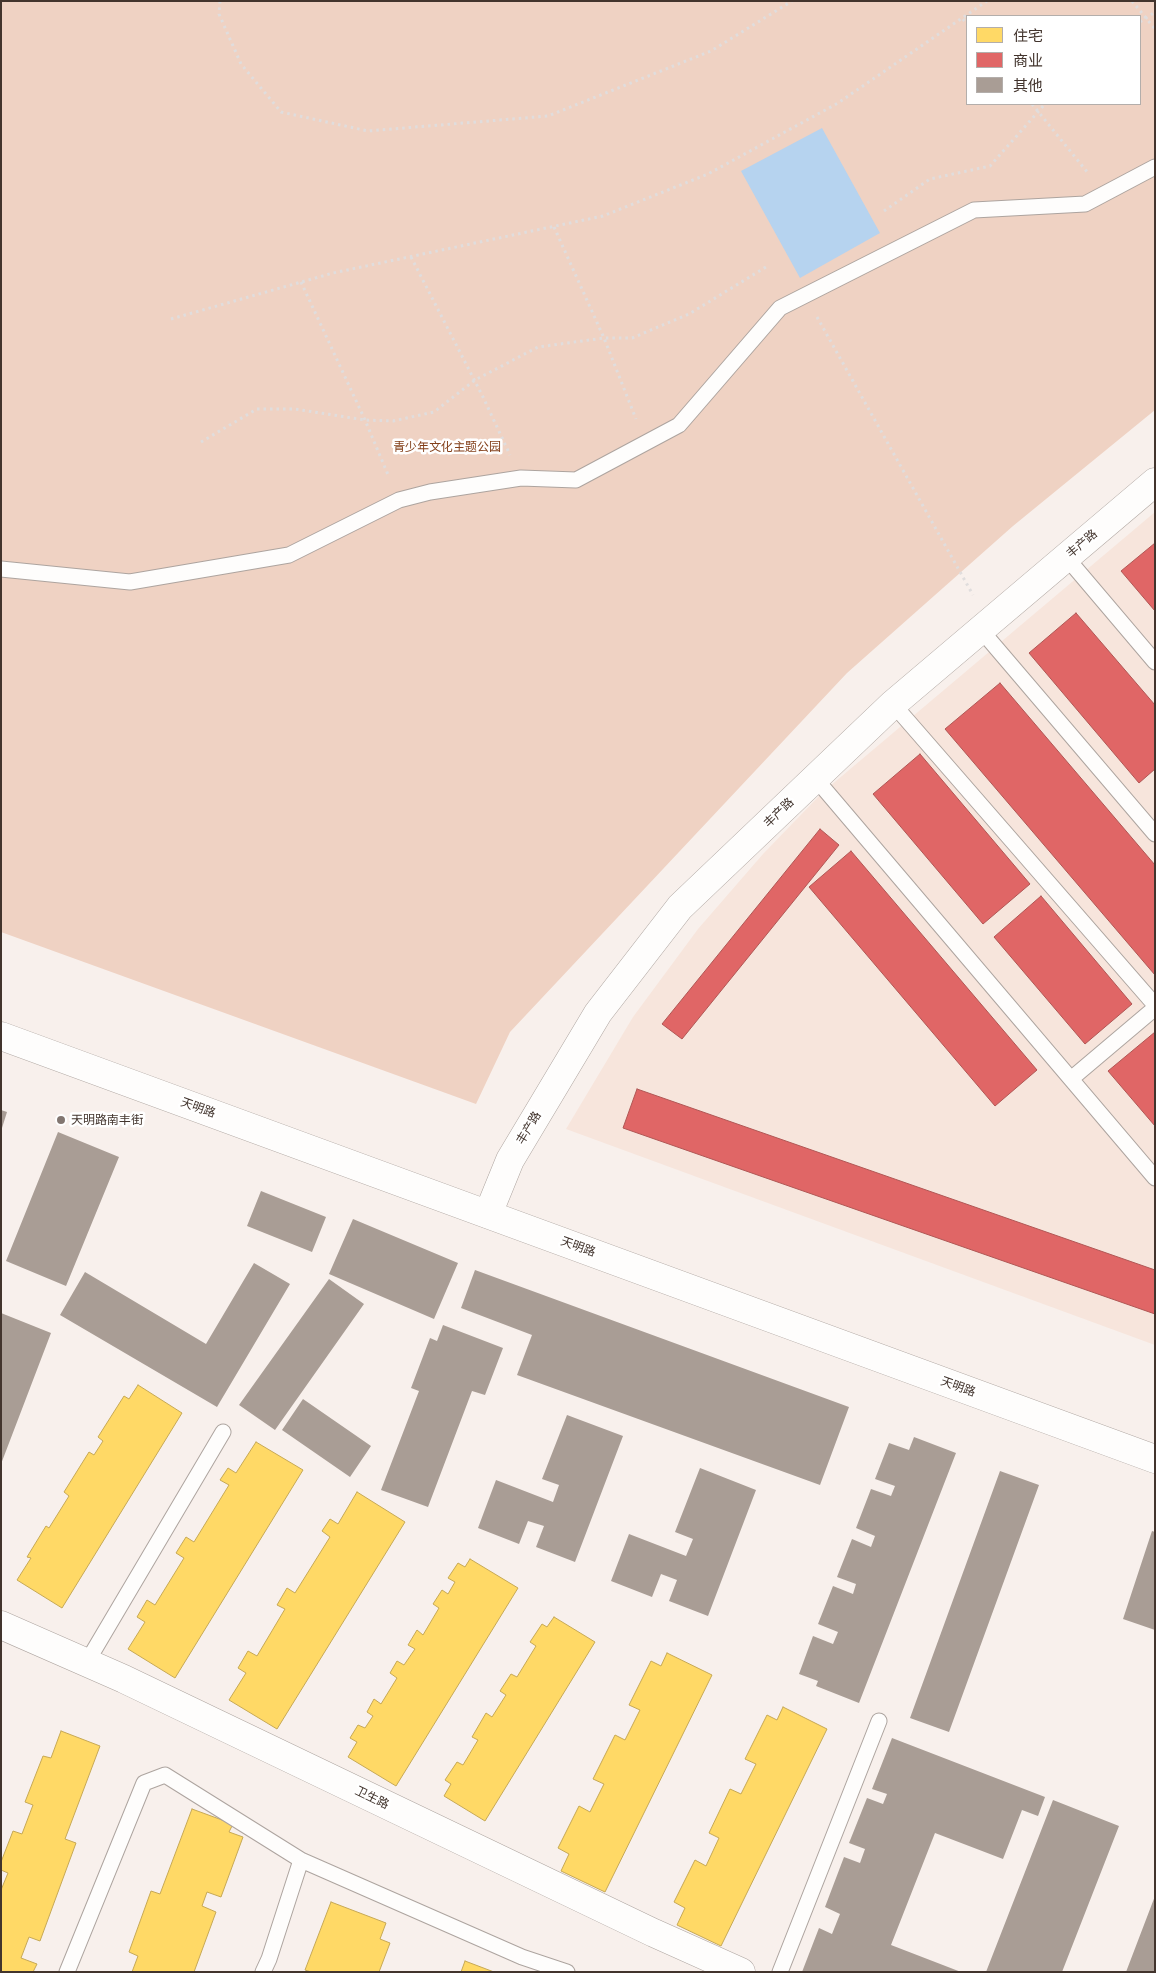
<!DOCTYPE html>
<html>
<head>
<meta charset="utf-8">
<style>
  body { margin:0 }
  #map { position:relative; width:1156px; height:1973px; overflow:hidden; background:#f8f0ec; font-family:Figtree,"Noto Sans SC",sans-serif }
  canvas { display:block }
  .frame { position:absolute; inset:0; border:2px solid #42342d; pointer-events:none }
  .legend { position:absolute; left:966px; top:15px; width:175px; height:90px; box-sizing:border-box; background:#fff; border:1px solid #b3aeab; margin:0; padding:6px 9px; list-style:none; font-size:15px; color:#42342d }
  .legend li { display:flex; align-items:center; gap:10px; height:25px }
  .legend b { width:25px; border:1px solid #b3aeab }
</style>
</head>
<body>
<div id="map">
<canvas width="1156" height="1973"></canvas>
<div class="frame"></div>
<ul class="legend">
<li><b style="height:14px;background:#ffd966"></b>住宅</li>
<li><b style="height:14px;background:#e06666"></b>商业</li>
<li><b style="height:14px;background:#a99d95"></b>其他</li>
</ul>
</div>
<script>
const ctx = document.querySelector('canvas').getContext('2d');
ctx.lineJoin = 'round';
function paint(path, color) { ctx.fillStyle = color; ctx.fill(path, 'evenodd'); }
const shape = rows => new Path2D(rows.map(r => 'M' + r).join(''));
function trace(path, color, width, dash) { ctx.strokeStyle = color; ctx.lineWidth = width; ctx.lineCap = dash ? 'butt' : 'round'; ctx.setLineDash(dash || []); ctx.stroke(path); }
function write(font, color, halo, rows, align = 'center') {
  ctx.font = font + ' Figtree,"Noto Sans SC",sans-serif'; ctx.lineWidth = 5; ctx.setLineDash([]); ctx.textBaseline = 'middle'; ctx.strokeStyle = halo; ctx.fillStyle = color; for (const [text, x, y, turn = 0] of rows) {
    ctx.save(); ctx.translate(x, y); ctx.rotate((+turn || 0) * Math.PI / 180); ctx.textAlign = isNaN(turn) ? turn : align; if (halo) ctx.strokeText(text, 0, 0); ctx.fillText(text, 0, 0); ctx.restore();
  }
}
paint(shape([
  [1155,512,1155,1345,566,1129,633,1017,698,929,763,854,823,792]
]), '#f7e5dc');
paint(shape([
  [1,1,1155,1,1155,410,1013,526,847,673,510,1032,476,1104,1,932],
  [967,16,1140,16,1140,104,967,104]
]), '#efd2c3');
paint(shape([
  [822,128,880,233,800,278,741,171]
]), '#b6d3ef');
const homes = shape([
  [138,1385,182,1413,62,1608,17,1580,31,1558,27,1557,46,1526,49,1528,69,1496,64,1492,89,1452,94,1455,103,1441,98,1437,124,1396,129,1399,138,1385],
  [256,1442,303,1470,175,1678,128,1649,145,1622,137,1617,147,1600,155,1605,184,1558,176,1553,186,1537,194,1542,229,1485,220,1480,228,1468,236,1473,256,1442],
  [357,1492,405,1522,277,1729,229,1700,246,1673,238,1668,248,1651,257,1656,285,1609,277,1605,287,1588,295,1593,330,1537,322,1531,330,1519,338,1524,357,1492],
  [470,1559,518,1588,396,1786,348,1757,357,1742,350,1738,358,1725,365,1728,373,1716,367,1712,374,1699,381,1704,397,1678,390,1673,397,1661,404,1665,415,1649,408,1645,417,1630,423,1635,439,1608,433,1604,442,1590,448,1594,455,1582,448,1578,458,1563,465,1567,470,1559],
  [554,1617,595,1642,485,1821,444,1796,451,1784,445,1780,457,1762,463,1765,478,1740,472,1737,486,1713,492,1717,506,1695,500,1691,511,1674,517,1677,536,1646,530,1642,542,1624,547,1627,554,1617],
  [667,1653,712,1675,605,1892,561,1871,569,1854,558,1848,579,1806,590,1812,604,1784,593,1779,615,1735,625,1740,640,1710,629,1705,651,1661,661,1666,667,1653],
  [783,1707,827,1729,721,1946,677,1925,685,1908,674,1902,695,1860,706,1866,719,1838,709,1833,730,1789,741,1794,756,1764,745,1759,767,1715,777,1720,783,1707],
  [61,1731,100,1746,65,1839,76,1843,40,1941,29,1937,21,1958,37,1964,33,1972,1,1972,1,1890,8,1873,1,1870,1,1862,13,1831,22,1834,33,1805,25,1802,43,1756,51,1758,61,1731],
  [192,1809,233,1824,229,1832,243,1837,221,1897,207,1892,202,1906,216,1912,194,1972,132,1972,138,1956,129,1952,151,1891,160,1894,192,1809],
  [331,1902,386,1923,380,1939,390,1943,379,1972,311,1972,305,1970,331,1902],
  [465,1961,494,1972,461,1972,465,1961]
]);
paint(homes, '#ffd966');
trace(homes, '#c6a855', 1);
const shops = shape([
  [1155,543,1155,611,1121,571,1155,543],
  [1076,613,1155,705,1155,769,1139,783,1029,653,1076,613],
  [1000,683,1155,865,1155,975,945,729,1000,683],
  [920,754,1030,884,983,924,873,794,920,754],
  [820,829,839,845,682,1039,662,1024,820,829],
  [851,851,1037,1070,995,1106,809,887,851,851],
  [1041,896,1132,1004,1085,1044,994,937,1041,896],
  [1155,1032,1155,1126,1108,1071,1155,1032],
  [637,1089,1155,1270,1155,1314,623,1128,637,1089]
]);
paint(shops, '#e06666');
trace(shops, '#b15755', 1);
paint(shape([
  [1,1110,7,1112,2,1128,1,1128],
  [58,1132,119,1157,66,1286,6,1261],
  [261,1191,326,1217,312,1252,247,1226],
  [353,1219,458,1263,434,1319,329,1274],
  [254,1263,290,1284,217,1407,60,1315,85,1272,206,1344],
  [475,1270,849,1407,820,1485,517,1375,532,1335,461,1308],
  [329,1279,364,1304,275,1430,239,1405],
  [1,1313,51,1333,1,1464],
  [443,1325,503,1348,485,1395,472,1391,428,1507,381,1490,419,1391,411,1388,430,1338,437,1341],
  [303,1399,371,1446,350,1477,282,1430],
  [567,1415,623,1436,575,1562,536,1547,544,1526,528,1521,519,1544,478,1528,496,1480,553,1502,559,1485,542,1479],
  [914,1437,956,1453,859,1703,816,1686,818,1681,799,1674,813,1636,833,1644,838,1632,818,1624,833,1586,853,1594,856,1584,837,1577,852,1539,871,1547,875,1536,856,1528,871,1489,891,1496,895,1486,875,1479,889,1443,909,1450],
  [700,1468,756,1490,708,1616,669,1601,677,1580,661,1574,652,1597,611,1581,629,1534,686,1556,693,1539,675,1532],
  [1000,1471,1039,1485,949,1732,910,1718],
  [1152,1531,1155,1532,1155,1630,1123,1619],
  [892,1738,1045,1797,1038,1816,1022,1810,1003,1859,935,1833,891,1945,961,1972,802,1972,819,1928,832,1934,840,1914,825,1907,844,1857,860,1863,865,1849,849,1843,867,1798,883,1804,887,1794,872,1789],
  [1053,1800,1119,1826,1062,1972,986,1972],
  [1155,1896,1155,1972,1126,1972]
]), '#a99d95');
const lane = shape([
  [1066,557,1155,662],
  [1,569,130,582,289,555,399,500,430,492,521,478,576,480,679,425,780,308,974,210,1085,204,1155,167],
  [981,630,1155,834],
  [893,704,1155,1005],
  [815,778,1155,1178],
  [1071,1079,1155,1008],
  [87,1662,223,1432],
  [67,1972,144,1783,165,1775,301,1860,522,1957,567,1972],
  [263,1972,269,1959,301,1860],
  [780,1972,879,1721]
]);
const street = shape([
  [488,1214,510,1160,598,1013,680,907,893,704,1155,482],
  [1,1625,124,1679,654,1933,741,1972]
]);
const secondary = shape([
  [1,1036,1155,1459]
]);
trace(lane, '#ada49f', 17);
trace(street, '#ada49f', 29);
trace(secondary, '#ada49f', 29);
trace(shape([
  [220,1,219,14,241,64,281,112,368,131,548,116,711,51,792,1],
  [1132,1,1155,29],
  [963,19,967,24],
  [1140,22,1155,12],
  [1032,104,1088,173],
  [884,211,930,179,990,166,1045,104],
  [554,227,604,338,636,419],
  [411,257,483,397,510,455],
  [301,282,365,420,389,477],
  [817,317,973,595],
  [171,319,333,273,603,216,708,174,838,103,987,1],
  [201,442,257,409,295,409,365,420,393,421,434,412,475,380,538,347,604,338,632,338,689,314,766,267]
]), '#e0dddd', 3, [2.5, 4]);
trace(lane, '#fefdfc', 15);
trace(street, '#fefdfc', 28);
trace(secondary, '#fefdfc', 28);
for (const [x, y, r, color] of [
  [61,1120,5,"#827670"]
]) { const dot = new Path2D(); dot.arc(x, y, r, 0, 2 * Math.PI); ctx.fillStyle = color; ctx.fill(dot); trace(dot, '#fff', 2); }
write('12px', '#833f19', '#fff', [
  ["青少年文化主题公园",447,447]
]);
write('12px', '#42342d', '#fff', [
  ["丰产路",1082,544,-40],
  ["丰产路",779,813,-44],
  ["天明路",198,1108,20],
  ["丰产路",529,1128,-59],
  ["天明路",578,1247,20],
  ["天明路",958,1387,20],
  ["卫生路",372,1798,26]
]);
write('12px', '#42342d', '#fff', [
  ["天明路南丰街",71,1120]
], 'left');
</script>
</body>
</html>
